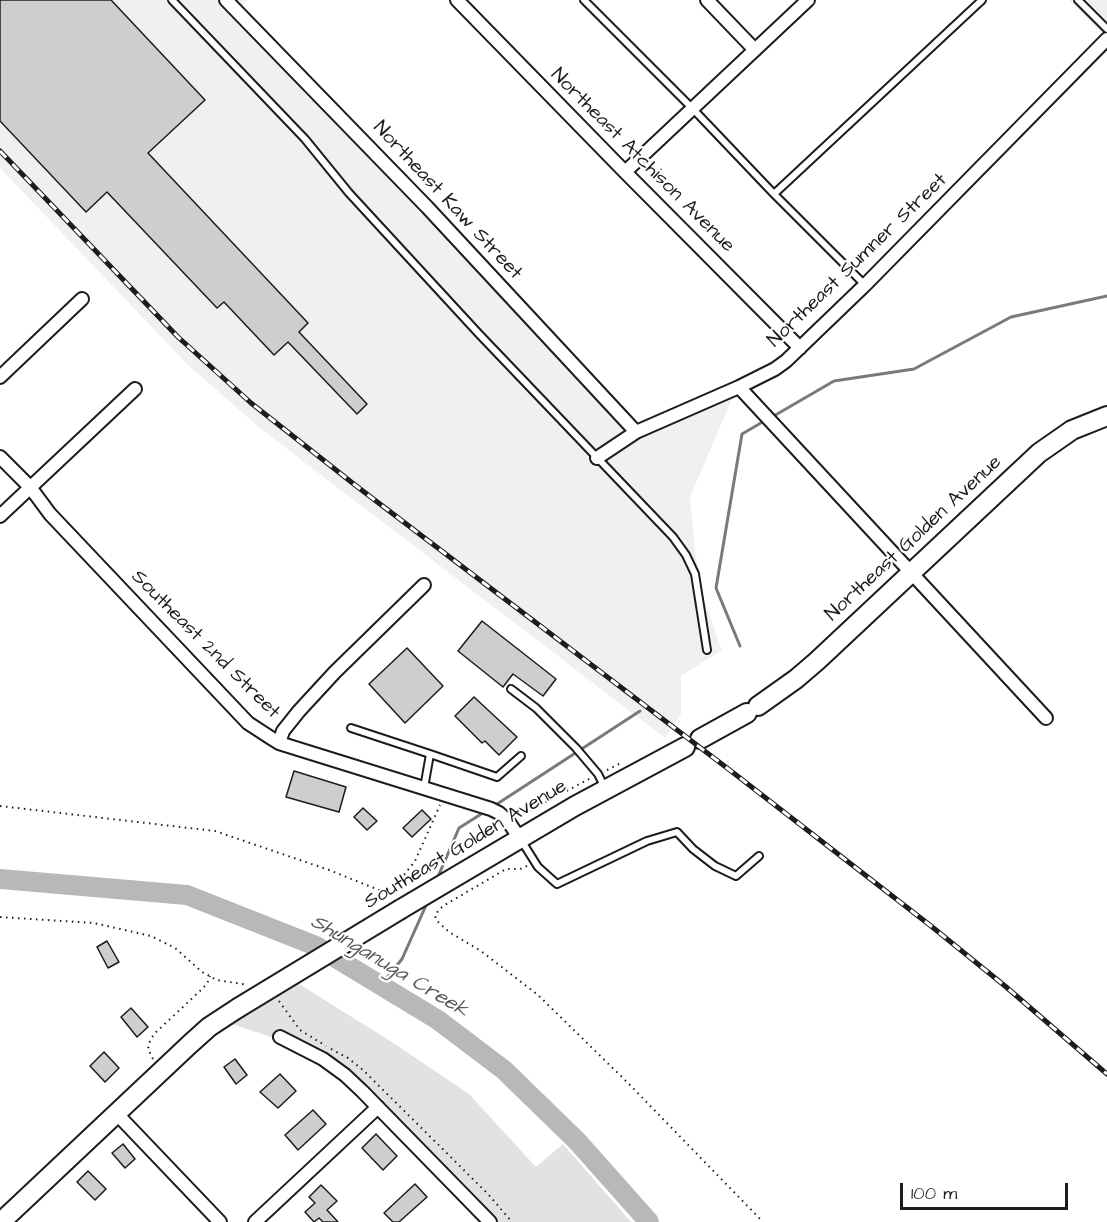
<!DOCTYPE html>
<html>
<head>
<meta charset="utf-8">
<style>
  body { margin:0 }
  #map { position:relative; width:1107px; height:1222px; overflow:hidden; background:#fff; font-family:"Architects Daughter",sans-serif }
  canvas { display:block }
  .scale { position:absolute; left:900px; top:1183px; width:168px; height:27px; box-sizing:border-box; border:3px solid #1c1c1c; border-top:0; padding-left:8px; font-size:18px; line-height:21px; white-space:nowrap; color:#1c1c1c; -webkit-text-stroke:4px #fff; paint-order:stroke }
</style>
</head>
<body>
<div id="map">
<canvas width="1107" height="1222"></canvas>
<div class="scale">100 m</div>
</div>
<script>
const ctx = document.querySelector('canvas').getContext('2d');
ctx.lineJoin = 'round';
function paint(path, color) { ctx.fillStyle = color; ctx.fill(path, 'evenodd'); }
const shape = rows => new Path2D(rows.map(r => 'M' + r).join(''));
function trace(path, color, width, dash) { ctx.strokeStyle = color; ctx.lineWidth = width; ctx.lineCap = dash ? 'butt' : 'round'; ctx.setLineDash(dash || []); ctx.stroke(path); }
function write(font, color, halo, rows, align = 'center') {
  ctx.font = font + ' "Architects Daughter",sans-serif'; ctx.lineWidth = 4.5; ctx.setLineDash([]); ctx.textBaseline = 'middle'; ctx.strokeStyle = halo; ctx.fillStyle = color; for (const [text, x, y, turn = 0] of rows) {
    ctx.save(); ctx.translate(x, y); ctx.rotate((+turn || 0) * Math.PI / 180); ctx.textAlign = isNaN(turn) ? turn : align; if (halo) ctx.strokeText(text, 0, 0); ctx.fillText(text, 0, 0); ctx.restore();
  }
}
paint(shape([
  [0,0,248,0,234,15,626,430,644,437,732,399,690,497,695,550,705,603,722,650,681,676,681,714,665,738,261,429,187,364,0,168],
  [1069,0,1107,0,1107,31,1103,35]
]), '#f0f0f0');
paint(shape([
  [296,982,398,1046,469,1094,536,1167,563,1144,631,1222,498,1222,386,1106,355,1075,327,1055,296,1037,278,1031,274,1038,229,1023]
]), '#e2e2e2');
trace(shape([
  [772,417,834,381,914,369,1011,317,1107,296],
  [740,646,716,588,742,434,766,420],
  [494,806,640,711],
  [437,879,459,828,486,811],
  [381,985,402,959,428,901]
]), '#7a7a7a', 3);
trace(shape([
  [0,879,187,895,316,946,438,1020,504,1070,577,1141,649,1222]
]), '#b8b8b8', 20);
const building = shape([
  [0,0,111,0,205,100,148,153,308,323,299,332,367,404,357,414,288,342,274,355,224,302,217,308,107,192,86,212,0,121,0,0],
  [482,621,556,679,543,696,513,674,503,687,458,651,482,621],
  [407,648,443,686,405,723,369,684,407,648],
  [474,697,517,737,499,755,485,741,482,743,455,716,474,697],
  [294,771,346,787,339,812,286,797,294,771],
  [363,808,377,821,367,830,354,817,363,808],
  [422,810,431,819,412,837,403,828,422,810],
  [107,941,119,962,108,968,97,947,107,941],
  [131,1008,148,1027,137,1037,121,1017,131,1008],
  [104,1052,119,1068,105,1082,90,1066,104,1052],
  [235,1059,247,1075,236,1084,224,1067,235,1059],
  [280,1074,296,1091,278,1108,260,1092,280,1074],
  [313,1110,326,1124,298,1150,285,1135,313,1110],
  [376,1134,397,1156,383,1170,362,1148,376,1134],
  [123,1144,135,1159,125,1168,112,1153,123,1144],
  [88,1171,106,1189,95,1200,77,1182,88,1171],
  [415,1184,427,1197,399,1222,393,1222,384,1213,415,1184],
  [321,1185,337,1201,327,1210,338,1222,323,1222,319,1218,314,1222,305,1212,315,1203,309,1197,321,1185]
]);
paint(building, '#cecece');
trace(building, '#1c1c1c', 1.5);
const lane = shape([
  [172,0,305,139,349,193,479,334,673,537,686,555,695,574,707,650],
  [584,0,693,109,774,194,865,285],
  [1078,0,1107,29],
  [774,194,982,0],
  [511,689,536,708,576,748,598,774,604,786],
  [351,728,430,754,424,788],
  [430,754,497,777,521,756],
  [521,840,538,867,557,884,647,841,677,832,693,849,715,866,736,876,759,856]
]);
const street = shape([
  [226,0,427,207,636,432],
  [457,0,625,172,800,348],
  [707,0,755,50],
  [625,172,808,0],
  [0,377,82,299],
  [739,387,1046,718],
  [0,457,30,487,50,514,248,723,271,738,279,743,491,809,499,813,508,821,520,839],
  [597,458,636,432,739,387,775,369,786,361,865,285,1107,39],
  [0,516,135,389],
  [279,743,283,731,299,711,335,672,424,585],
  [280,1037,323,1059,345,1075,362,1091,490,1222],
  [116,1113,220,1222],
  [255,1222,378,1107]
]);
const secondary = shape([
  [758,706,796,679,817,661,1039,453,1072,430,1107,416],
  [700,739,747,713],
  [401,909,575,806,685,747],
  [1,1222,189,1045,209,1027,238,1008]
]);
trace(lane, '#1c1c1c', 10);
trace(street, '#1c1c1c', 16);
trace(secondary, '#1c1c1c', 22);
trace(shape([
  [607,770,623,762],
  [0,806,215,831,329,870,389,894,415,861,440,805],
  [519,816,591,778],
  [527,866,520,869,506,869,443,906,438,911,435,916,437,921,449,932,481,951,538,995,629,1084,763,1222],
  [0,917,94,923,151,936,175,948,202,972,217,980,248,985],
  [279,1001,300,1030,326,1046],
  [331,1049,348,1058,363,1070,488,1194,512,1222],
  [153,1059,148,1049,150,1041,154,1034,201,990,207,984,210,976]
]), '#1c1c1c', 2, [1.5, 4.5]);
trace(lane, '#fff', 6);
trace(street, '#fff', 12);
trace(secondary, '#fff', 18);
const rail = shape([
  [0,151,178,337,251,403,355,485,731,771,931,926,1005,986,1107,1074]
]);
trace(rail, '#1c1c1c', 5);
trace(rail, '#fff', 3, [9]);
const secondaryBridge = shape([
  [238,1008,401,909]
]);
trace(secondaryBridge, '#1c1c1c', 22, []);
trace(secondaryBridge, '#fff', 18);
write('20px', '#1c1c1c', '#fff', [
  ["Northeast Atchison Avenue",642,161,45],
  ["Northeast Kaw Street",447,201,47],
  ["Northeast Sumner Street",858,261,-44],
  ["Northeast Golden Avenue",914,539,-43],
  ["Southeast 2nd Street",205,645,45],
  ["Southeast Golden Avenue",466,845,-31]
]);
write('italic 21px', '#5a5a5a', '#fff', [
  ["Shunganuga Creek",389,967,31]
]);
</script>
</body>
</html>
